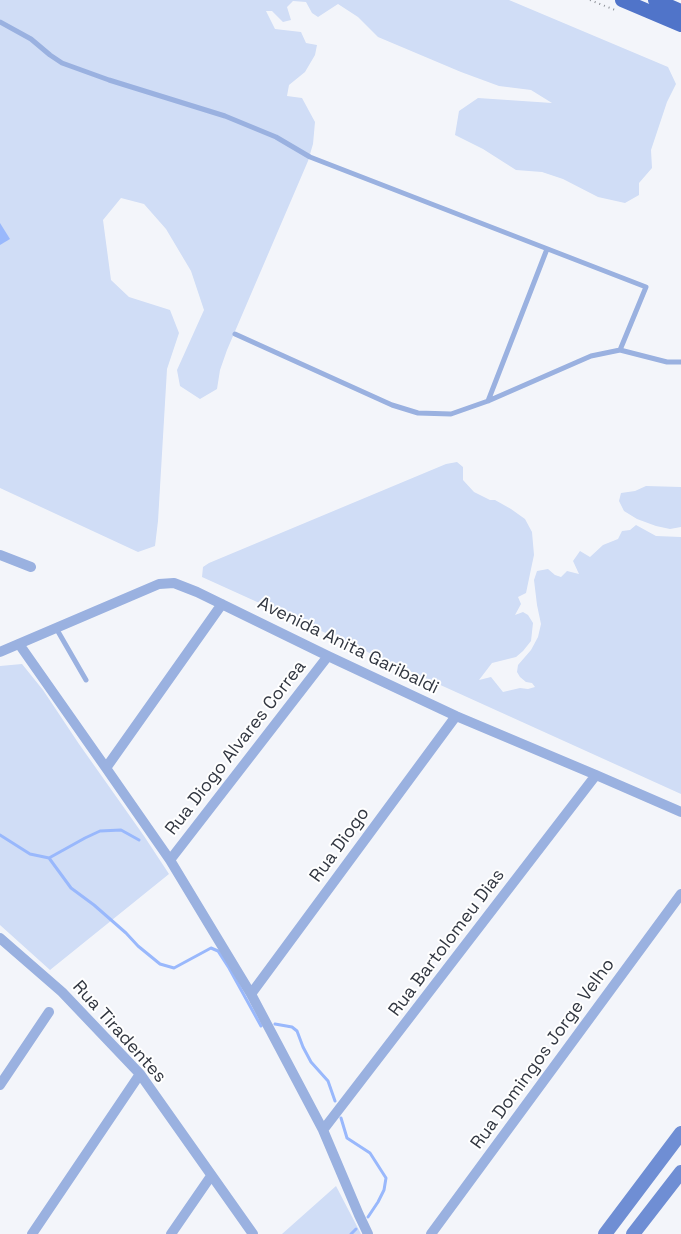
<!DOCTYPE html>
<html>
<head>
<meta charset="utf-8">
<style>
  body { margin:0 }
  canvas { display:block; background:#f3f5fa }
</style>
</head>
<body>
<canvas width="681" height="1234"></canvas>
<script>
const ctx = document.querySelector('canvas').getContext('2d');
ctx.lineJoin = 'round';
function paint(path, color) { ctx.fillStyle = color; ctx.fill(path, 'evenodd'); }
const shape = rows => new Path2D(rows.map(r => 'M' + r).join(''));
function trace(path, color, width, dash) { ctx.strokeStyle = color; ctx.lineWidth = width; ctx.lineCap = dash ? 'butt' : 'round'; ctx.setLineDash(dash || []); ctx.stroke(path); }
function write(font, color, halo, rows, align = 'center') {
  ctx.font = font + ' "Space Grotesk",sans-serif'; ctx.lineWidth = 4; ctx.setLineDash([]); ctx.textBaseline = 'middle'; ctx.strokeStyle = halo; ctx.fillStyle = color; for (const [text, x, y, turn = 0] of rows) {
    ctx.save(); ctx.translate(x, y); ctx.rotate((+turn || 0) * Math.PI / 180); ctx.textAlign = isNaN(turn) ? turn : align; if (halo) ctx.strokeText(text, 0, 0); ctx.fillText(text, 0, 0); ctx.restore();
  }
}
paint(shape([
  [0,0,509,0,668,67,676,84,667,102,651,150,652,168,639,183,639,195,625,203,598,197,563,179,542,172,516,170,483,149,455,135,459,111,478,98,552,103,531,90,499,86,461,72,378,37,358,17,338,4,318,17,312,13,306,2,293,1,287,7,291,20,283,22,272,11,266,11,275,29,301,32,306,43,317,45,315,55,305,72,289,85,287,96,302,98,315,122,313,144,308,161,227,350,220,370,217,389,200,399,180,386,177,370,204,310,191,271,166,229,144,204,121,198,103,220,111,280,129,297,170,310,179,333,167,369,158,521,155,546,138,552,0,488],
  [457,462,463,467,463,480,474,492,490,500,495,500,511,509,525,519,532,532,534,555,531,569,526,593,518,597,521,604,515,615,523,612,528,615,533,623,531,641,523,651,516,657,492,663,479,680,491,677,503,692,520,688,528,689,535,687,532,683,526,682,520,677,517,672,518,665,531,650,538,637,541,624,537,605,534,580,537,571,548,569,555,575,561,577,567,571,579,574,573,561,580,551,590,557,603,545,618,539,622,531,630,530,636,525,656,536,681,537,681,794,202,577,203,567,209,563,446,464],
  [646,486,681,487,681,527,670,529,656,526,637,519,624,511,619,501,621,493,635,491],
  [22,664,43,690,79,744,144,836,169,874,50,970,0,925,0,666],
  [336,1186,361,1234,282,1234]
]), '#d0ddf6');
paint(shape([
  [0,223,10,239,0,245]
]), '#99b8fc');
trace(shape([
  [0,835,30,854,49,858,71,888,94,905,126,933,138,946,160,964,174,968,211,948,218,951,229,968,261,1026],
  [49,858,85,838,100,831,121,830,139,840],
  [275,1024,292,1027,297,1031,303,1047,311,1062,328,1081,335,1101],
  [341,1118,347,1138,370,1153,386,1178,384,1190,378,1202,368,1217],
  [351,1234,356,1229]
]), '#99b8fc', 3);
trace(shape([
  [590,0,615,10]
]), '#8b8f96', 2, [1, 4]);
trace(shape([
  [0,22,31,39,50,55,62,63,109,80,225,116,276,137,310,157,646,287,620,350],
  [235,334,392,405,418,413,451,414,488,401,591,356,620,350,667,362,681,362],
  [488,401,547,249],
  [56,628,86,680]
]), '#9ab1e0', 5);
trace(shape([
  [0,555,31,567],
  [19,644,106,768,170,860,251,994,323,1130,359,1215,368,1234],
  [0,652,159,584,174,583,197,592,328,656,456,716,596,775,681,812],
  [106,768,222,604],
  [170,860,328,656],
  [0,938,62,992,140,1074,253,1234],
  [251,994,456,716],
  [0,1085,49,1012],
  [323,1130,596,775],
  [32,1234,140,1074],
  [171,1234,211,1176],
  [431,1234,681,894]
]), '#9ab1e0', 10);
trace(shape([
  [605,1234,681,1133],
  [633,1234,681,1172]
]), '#6f8ed4', 14);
trace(shape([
  [622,0,681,25],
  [655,0,681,11]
]), '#5074c9', 14);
write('18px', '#323741', '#fff', [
  ["Avenida Anita Garibaldi",348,646,26],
  ["Rua Diogo Alvares Correa",236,748,-52],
  ["Rua Diogo",340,845,-54],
  ["Rua Bartolomeu Dias",447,943,-53],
  ["Rua Tiradentes",119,1032,48],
  ["Rua Domingos Jorge Velho",543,1054,-54]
]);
</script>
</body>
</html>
